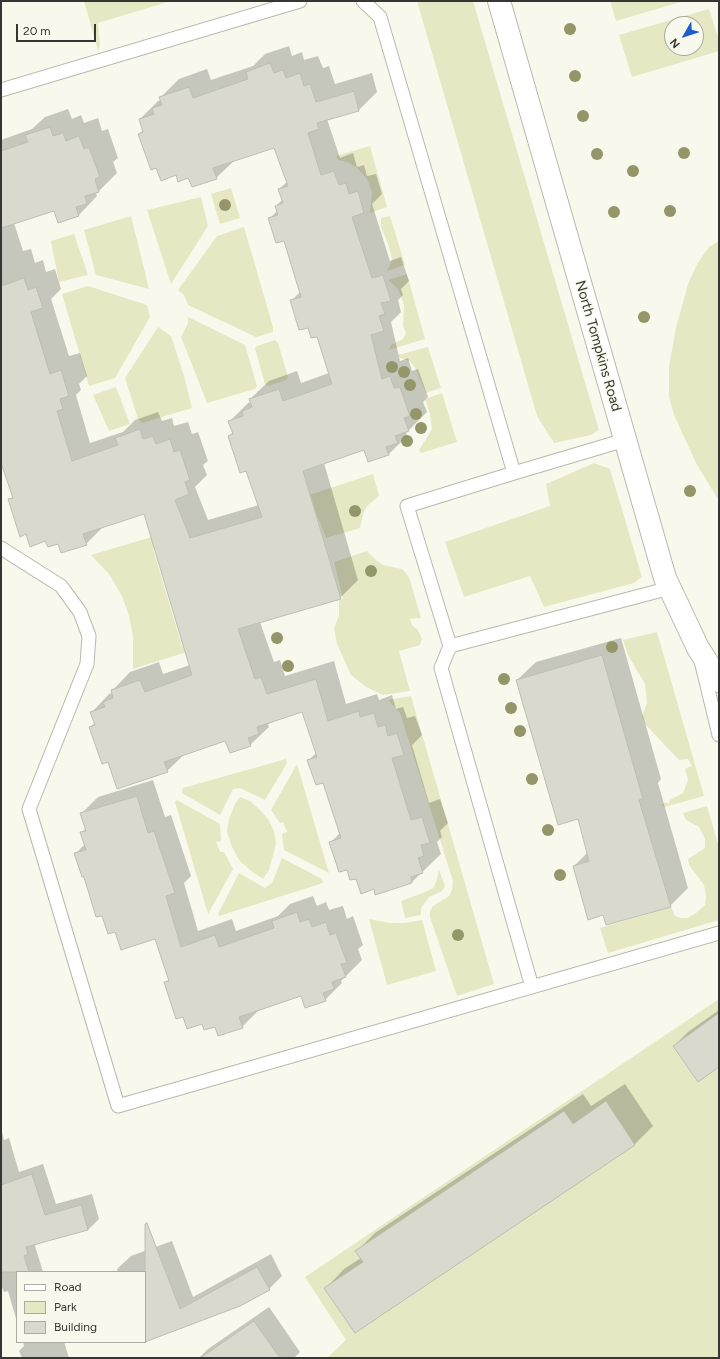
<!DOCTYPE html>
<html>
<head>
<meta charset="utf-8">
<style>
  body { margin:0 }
  #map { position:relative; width:720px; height:1359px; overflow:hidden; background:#f8f9ec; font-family:Figtree,sans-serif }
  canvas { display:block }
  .frame { position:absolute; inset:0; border:2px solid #363632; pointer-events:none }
  .legend { position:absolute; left:16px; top:1271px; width:130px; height:72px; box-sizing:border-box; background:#f8f9ec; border:1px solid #aaaba2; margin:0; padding:5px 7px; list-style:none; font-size:12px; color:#363632 }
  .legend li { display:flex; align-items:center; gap:8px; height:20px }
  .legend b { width:20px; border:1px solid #aaaba2 }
  .north { position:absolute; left:664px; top:16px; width:40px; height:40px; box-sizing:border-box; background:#f8f9ec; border:1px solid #aaaba2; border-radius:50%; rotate:231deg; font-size:11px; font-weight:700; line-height:16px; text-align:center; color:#363632 }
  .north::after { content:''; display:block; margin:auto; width:14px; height:18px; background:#1b5ec9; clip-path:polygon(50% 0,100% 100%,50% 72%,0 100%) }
  .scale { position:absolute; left:16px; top:24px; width:80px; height:18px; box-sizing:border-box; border:2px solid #363632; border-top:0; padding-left:5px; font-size:12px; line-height:14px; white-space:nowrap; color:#363632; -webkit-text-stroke:3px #f8f9ec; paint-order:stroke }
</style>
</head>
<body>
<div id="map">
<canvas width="720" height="1359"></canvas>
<div class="frame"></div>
<ul class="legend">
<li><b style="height:5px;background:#fff"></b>Road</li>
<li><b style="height:11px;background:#e6e8c3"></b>Park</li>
<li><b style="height:11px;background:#d9d9cd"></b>Building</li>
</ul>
<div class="north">N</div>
<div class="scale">20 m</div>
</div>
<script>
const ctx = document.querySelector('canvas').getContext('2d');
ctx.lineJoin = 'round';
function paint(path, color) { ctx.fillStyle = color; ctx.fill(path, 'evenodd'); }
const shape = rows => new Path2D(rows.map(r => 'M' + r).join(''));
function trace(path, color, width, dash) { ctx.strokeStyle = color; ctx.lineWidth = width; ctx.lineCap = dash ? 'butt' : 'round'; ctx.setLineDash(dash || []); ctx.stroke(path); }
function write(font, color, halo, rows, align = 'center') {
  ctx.font = font + ' Figtree,sans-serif'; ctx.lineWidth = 3; ctx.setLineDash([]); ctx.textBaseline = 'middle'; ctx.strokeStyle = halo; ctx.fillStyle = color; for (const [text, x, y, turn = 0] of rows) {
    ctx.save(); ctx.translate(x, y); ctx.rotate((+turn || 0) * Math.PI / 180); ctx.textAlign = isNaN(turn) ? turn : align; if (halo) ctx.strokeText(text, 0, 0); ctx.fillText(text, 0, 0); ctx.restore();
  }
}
paint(shape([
  [84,1,171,1,98,23,100,45,98,51],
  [417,1,473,1,599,430,591,435,554,443,537,416],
  [610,1,684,1,616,21],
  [709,9,719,40,719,51,632,77,619,35],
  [672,24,696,24,696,48,672,48],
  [370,146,387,207,370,213,372,192,367,179,357,168,349,163,338,160,336,156],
  [231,188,240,218,220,224,211,194],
  [201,197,208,226,171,284,147,210],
  [131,216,149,289,96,275,84,230],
  [390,216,405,265,387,271,392,259,389,246,381,227,381,218],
  [244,227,273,327,273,332,256,337,188,305,184,295,178,290,217,236],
  [74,234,88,275,59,282,51,241],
  [719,241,719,501,696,463,674,415,669,397,669,366,676,328,688,284,697,264,709,247],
  [407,274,425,339,389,350,391,345,403,339,406,333,403,326,404,305,398,289,388,280],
  [88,286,147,305,150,317,115,378,89,386,62,294],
  [188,317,245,345,257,386,255,389,207,403,181,337,188,323],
  [158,327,171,336,184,376,192,408,142,423,138,419,125,378],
  [275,340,278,343,288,377,286,380,268,386,265,384,255,348,257,346],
  [428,347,441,388,426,393,415,368,410,361,400,358,398,355],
  [116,387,130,424,109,431,93,395],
  [442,393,457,442,421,453,419,450,432,429,430,414,425,399],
  [594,463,610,469,642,577,634,583,544,607,530,576,464,597,445,542,550,506,546,484],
  [373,474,379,496,368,505,364,511,360,528,326,538,309,495],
  [155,536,159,546,153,549,182,646,189,645,190,651,133,669,133,636,129,616,122,596,109,574,91,555],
  [367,551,377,561,383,565,402,569,409,577,421,618,410,619,412,625,418,630,422,639,420,645,399,651,410,691,383,695,366,687,351,675,337,644,334,629,339,615,339,600,343,599,334,562],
  [657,632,704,796,665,807,661,805,666,802,668,804,670,800,683,793,688,780,685,769,692,766,688,759,679,760,645,724,642,717,647,703,645,684,628,655,623,640],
  [411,696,494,984,457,996,430,917,430,911,433,906,449,896,452,890,453,881,400,713,388,700],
  [286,759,287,763,265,800,240,788,233,789,220,815,182,793,183,788],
  [297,764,329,873,284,850,282,834,287,832,283,822,280,823,271,810],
  [240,797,250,801,261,811,268,819,274,831,276,844,269,870,263,879,251,871,239,860,232,847,227,832,229,819,235,804],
  [177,800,220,824,221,841,216,842,220,852,224,852,233,869,208,914,175,802],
  [707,806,719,847,719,920,608,953,600,928,671,907,675,916,681,918,688,918,696,913,705,905,706,896,704,885,689,865,688,859,705,848,705,839,699,827,686,820,683,813],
  [282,858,322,879,323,883,219,916,218,914,239,873,265,888,272,883],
  [439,870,445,886,442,891,429,897,421,908,421,915,405,918,401,901,425,892,433,888,436,882],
  [369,919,390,923,405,923,422,920,436,971,387,985],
  [719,999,719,1358,327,1358,346,1340,305,1277]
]), '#e6e8c3');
paint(shape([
  [289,46,292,56,302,52,304,60,318,56,323,68,329,66,335,84,372,73,377,92,359,110,327,119,340,158,353,153,357,167,364,165,367,176,376,174,382,194,372,204,390,261,401,257,409,281,401,289,403,295,398,300,401,312,391,322,400,361,408,358,412,371,418,369,428,397,423,402,427,412,406,433,407,436,389,454,365,449,324,463,358,580,340,598,260,622,274,662,280,660,285,676,334,661,346,704,377,694,379,700,392,695,396,709,403,707,407,718,415,716,422,735,412,745,429,803,440,799,448,823,440,831,442,837,437,842,441,854,412,882,374,888,356,877,348,869,330,843,340,833,323,782,308,761,317,752,303,711,271,721,268,724,269,727,250,745,226,740,186,753,167,771,108,761,90,727,95,723,91,713,109,694,113,693,112,691,130,672,159,662,163,674,190,665,144,512,104,526,86,544,59,543,46,540,27,533,9,500,13,496,1,447,1,140,32,129,45,117,68,109,72,119,81,115,84,123,98,118,102,131,108,129,118,158,113,162,117,173,96,194,97,196,79,215,59,221,55,210,14,223,23,251,31,249,35,263,43,260,46,272,55,269,61,289,51,299,69,356,80,353,87,376,79,384,81,390,76,395,90,443,123,432,135,420,158,412,162,421,172,418,174,426,188,422,192,434,198,432,208,461,203,465,207,475,195,487,208,520,259,505,247,470,229,436,233,432,229,422,248,403,251,402,250,399,269,381,297,371,301,383,329,373,317,335,308,327,291,301,301,291,284,240,269,219,278,210,276,206,283,199,279,189,287,182,275,147,235,160,216,178,189,177,176,174,157,167,139,134,143,130,140,119,158,101,161,100,161,97,179,79,207,69,211,80,253,66,265,54],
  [621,638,661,779,658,783,688,888,670,906,604,914,574,866,588,852,579,818,517,680,536,662],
  [153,780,165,817,171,815,191,876,184,883,198,931,232,919,236,931,278,916,290,904,313,896,317,906,326,902,329,910,343,906,347,919,353,916,363,945,358,949,362,960,341,981,342,983,325,1000,301,995,259,1010,242,1027,215,1025,202,1023,183,1016,165,983,170,978,156,938,103,915,75,854,85,844,81,833,86,828,81,814,98,797],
  [719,1010,719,1065,674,1046,688,1032],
  [625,1084,653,1126,635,1144,355,1332,326,1288,344,1269,361,1258,357,1251,375,1233,583,1094,591,1106],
  [1,1128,4,1140,9,1138,19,1172,43,1164,56,1204,92,1194,99,1219,88,1230,38,1243,35,1246,43,1272,17,1272,17,1322,8,1291,4,1292,1,1285],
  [172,1241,193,1297,271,1254,282,1276,269,1289,145,1340,145,1272,118,1272,117,1269,131,1256],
  [269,1307,300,1352,294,1358,199,1358,208,1349],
  [23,1342,64,1342,69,1358,22,1358,19,1351,24,1346]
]), '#0003');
const building = shape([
  [270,63,274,73,283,70,286,78,300,73,304,86,310,84,316,102,354,91,359,111,317,123,319,129,308,133,321,175,334,171,339,185,346,183,349,194,358,191,364,213,352,217,372,278,383,275,391,301,381,303,385,314,379,316,384,331,371,335,382,379,390,376,394,388,400,387,410,416,404,418,409,431,395,436,398,443,386,447,389,455,368,462,364,450,303,471,341,599,238,629,255,679,261,677,267,694,316,679,328,721,359,711,360,717,374,713,378,727,385,725,388,736,397,733,404,755,392,758,411,820,422,817,430,843,421,845,424,856,418,858,423,873,411,877,412,883,375,895,374,889,361,894,356,879,350,880,347,870,339,872,329,842,341,838,323,783,316,785,307,760,317,757,302,712,257,727,259,734,248,738,251,746,230,753,225,741,164,762,168,772,117,789,108,762,102,764,89,727,95,725,90,712,105,707,103,702,113,698,111,690,140,680,145,692,192,675,144,514,83,534,87,545,61,553,58,544,48,547,45,541,30,547,26,534,20,537,8,499,13,498,1,463,1,286,24,278,28,290,36,287,43,308,31,312,50,374,61,370,69,396,60,399,63,409,57,411,72,461,118,445,115,438,140,429,143,439,153,436,156,444,170,439,174,452,180,450,190,480,185,482,189,494,175,500,190,538,262,517,246,471,240,473,228,436,233,434,228,421,243,416,242,411,252,407,249,399,279,389,283,401,332,384,317,337,311,338,308,328,299,330,290,300,301,297,284,241,276,243,268,218,278,215,275,206,283,203,278,189,288,186,274,148,213,168,217,179,192,187,188,178,178,182,176,175,161,181,156,168,151,170,138,134,143,132,139,119,154,114,152,108,162,105,159,97,189,87,193,98,248,79,246,72,270,63],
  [50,127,53,136,63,133,66,141,79,136,84,149,89,147,100,177,95,179,99,192,85,196,87,204,76,207,79,216,58,223,54,211,1,228,1,151,28,142,25,135,50,127],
  [602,655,643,799,639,800,671,907,606,925,603,915,588,920,573,866,589,861,578,819,558,825,516,680,602,655],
  [137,796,148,833,154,831,175,893,166,896,181,947,215,935,219,947,274,928,272,921,297,912,300,922,309,919,312,927,326,922,330,935,336,933,347,963,341,964,346,977,332,982,334,989,323,993,326,1001,305,1008,301,996,239,1017,243,1028,218,1036,215,1027,204,1030,202,1024,187,1029,183,1017,176,1019,164,982,169,981,155,939,121,950,115,932,108,934,102,916,96,917,84,877,82,877,74,853,86,850,80,832,86,831,80,813,137,796],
  [719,1013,719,1067,698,1082,673,1046,719,1013],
  [606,1101,635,1145,355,1333,324,1288,363,1262,355,1251,564,1111,573,1124,606,1101],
  [32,1174,45,1215,81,1205,88,1230,26,1247,28,1254,24,1256,29,1272,1,1272,1,1185,32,1174],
  [147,1223,180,1309,257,1267,270,1290,240,1306,145,1342,145,1224,147,1223],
  [254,1321,280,1358,200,1358,254,1321]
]);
paint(building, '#d9d9cd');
trace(building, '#bdbeb2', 1);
const lane = shape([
  [363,1,380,17,514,473,625,440],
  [1,90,300,1],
  [514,473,407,506,450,646,670,588],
  [1,548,61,586,80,612,89,636,87,664,29,809,118,1106,719,933],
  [450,646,441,668,532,987],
  [702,665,719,735]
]);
const secondary = shape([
  [499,1,665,578,698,648,719,681]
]);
trace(lane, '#b8b9ad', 15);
trace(secondary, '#b8b9ad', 24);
trace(lane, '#fff', 13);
trace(secondary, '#fff', 22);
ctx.fillStyle = '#95956a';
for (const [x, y] of [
  [570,29],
  [575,76],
  [583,116],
  [684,153],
  [597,154],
  [633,171],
  [225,205],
  [670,211],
  [614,212],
  [644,317],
  [392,367],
  [404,372],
  [410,385],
  [416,414],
  [421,428],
  [407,441],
  [690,491],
  [355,511],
  [371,571],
  [277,638],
  [612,647],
  [288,666],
  [504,679],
  [511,708],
  [520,731],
  [532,779],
  [548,830],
  [560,875],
  [458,935]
]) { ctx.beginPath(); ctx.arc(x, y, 6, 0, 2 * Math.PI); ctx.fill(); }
write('14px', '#363632', '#f8f9ec', [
  ["North Tompkins Road",598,346,74]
]);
</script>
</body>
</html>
